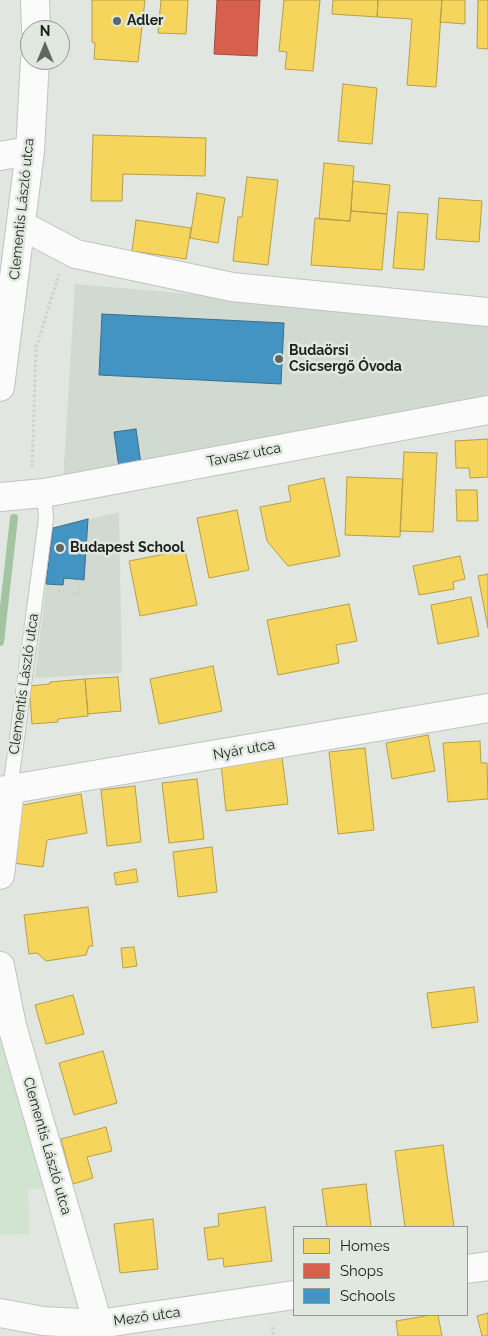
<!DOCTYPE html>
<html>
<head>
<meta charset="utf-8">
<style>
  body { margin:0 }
  #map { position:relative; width:488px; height:1336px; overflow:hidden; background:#e1e6e1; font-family:Raleway,sans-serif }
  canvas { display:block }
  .legend { position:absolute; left:293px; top:1226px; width:175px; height:90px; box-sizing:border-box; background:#e0e8df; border:1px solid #929891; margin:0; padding:6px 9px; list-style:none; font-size:15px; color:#1d201d }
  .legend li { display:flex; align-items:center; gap:10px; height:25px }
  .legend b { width:25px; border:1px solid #929891 }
  .north { position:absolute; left:20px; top:20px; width:50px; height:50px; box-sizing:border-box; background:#e0e8df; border:1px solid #929891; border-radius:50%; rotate:0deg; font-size:14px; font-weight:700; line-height:20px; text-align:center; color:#1d201d }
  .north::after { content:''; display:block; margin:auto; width:18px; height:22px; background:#626562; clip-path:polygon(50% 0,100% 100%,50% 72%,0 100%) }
</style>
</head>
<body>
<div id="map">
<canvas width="488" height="1336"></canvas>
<ul class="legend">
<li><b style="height:14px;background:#f6d55c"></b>Homes</li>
<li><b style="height:14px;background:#d6604d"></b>Shops</li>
<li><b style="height:14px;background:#4393c3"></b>Schools</li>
</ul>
<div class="north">N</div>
</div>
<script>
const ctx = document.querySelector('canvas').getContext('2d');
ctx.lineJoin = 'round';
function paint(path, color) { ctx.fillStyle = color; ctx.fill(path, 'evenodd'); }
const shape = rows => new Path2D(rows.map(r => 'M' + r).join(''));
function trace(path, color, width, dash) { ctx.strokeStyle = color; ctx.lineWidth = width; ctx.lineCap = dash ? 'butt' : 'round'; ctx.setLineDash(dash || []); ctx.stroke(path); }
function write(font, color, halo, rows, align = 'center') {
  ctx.font = font + ' Raleway,sans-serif'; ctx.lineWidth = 5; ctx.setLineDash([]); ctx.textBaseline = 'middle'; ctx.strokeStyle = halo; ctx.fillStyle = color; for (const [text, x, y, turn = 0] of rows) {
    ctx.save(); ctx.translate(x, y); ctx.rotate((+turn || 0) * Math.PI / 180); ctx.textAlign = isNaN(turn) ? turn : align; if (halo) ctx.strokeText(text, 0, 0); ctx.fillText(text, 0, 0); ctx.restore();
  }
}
paint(shape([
  [75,284,488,320,488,398,63,481],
  [119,512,122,673,35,678,53,528]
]), '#d1dad0');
paint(shape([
  [0,1041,3,1041,43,1188,28,1189,29,1234,0,1235]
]), '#d0e4cf');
const homes = shape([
  [92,0,145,0,138,62,94,59,95,43,92,42,92,0],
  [161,0,188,0,186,34,158,33,161,0],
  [284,0,320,0,313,71,285,69,287,52,279,51,284,0],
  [333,0,378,0,377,17,332,14,333,0],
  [378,0,442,0,436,87,407,85,412,19,377,17,378,0],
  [442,0,465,0,465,24,440,22,442,0],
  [478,0,488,0,488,49,477,48,478,0],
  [343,84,377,88,372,144,338,141,343,84],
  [93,135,206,138,205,176,123,174,122,201,91,201,93,135],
  [324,163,354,166,350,221,319,219,324,163],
  [247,177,278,180,268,265,233,261,238,217,242,217,247,177],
  [353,181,390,185,387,214,351,211,353,181],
  [197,193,225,198,218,243,190,238,197,193],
  [439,198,482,201,479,242,436,239,439,198],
  [351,211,387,214,382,270,311,265,315,218,350,221,351,211],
  [398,212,428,214,424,270,393,268,398,212],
  [136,220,191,228,186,259,132,251,136,220],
  [488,439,488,477,470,478,469,468,456,468,455,441,488,439],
  [404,452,437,453,433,532,400,531,404,452],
  [347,477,403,479,400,537,345,535,347,477],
  [324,478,340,556,288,566,267,541,260,507,291,501,288,486,324,478],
  [456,490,477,490,478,521,457,521,456,490],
  [237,510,249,570,209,578,197,518,237,510],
  [185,550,197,605,140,616,129,561,185,550],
  [460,556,465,579,453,582,454,589,419,595,413,566,460,556],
  [488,574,488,628,478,576,488,574],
  [471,597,479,636,438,644,431,605,471,597],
  [349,604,357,641,336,645,339,663,278,675,267,620,349,604],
  [213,666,222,711,159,724,150,679,213,666],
  [118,677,121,711,88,714,85,679,118,677],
  [85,679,88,716,58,719,58,722,32,724,29,686,50,684,50,682,85,679],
  [428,735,435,771,392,779,386,743,428,735],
  [480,741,481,763,487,763,488,799,448,802,443,743,480,741],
  [365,748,374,830,338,834,329,752,365,748],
  [282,757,288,804,226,811,221,764,282,757],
  [197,779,204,839,169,843,162,783,197,779],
  [135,786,141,842,107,846,101,790,135,786],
  [81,794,87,833,47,840,43,867,6,862,13,807,81,794],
  [212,847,217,892,178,897,173,852,212,847],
  [136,869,138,882,116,885,114,873,136,869],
  [88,907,93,946,89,946,86,955,46,961,37,953,29,954,24,915,88,907],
  [134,947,137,966,123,968,121,948,134,947],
  [474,987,478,1022,432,1028,427,993,474,987],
  [73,995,84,1034,46,1044,35,1005,73,995],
  [103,1051,117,1103,74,1115,59,1063,103,1051],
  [106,1127,112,1151,87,1157,93,1178,73,1184,61,1139,106,1127],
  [443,1145,454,1227,405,1227,395,1151,443,1145],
  [366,1184,371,1227,327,1227,322,1189,366,1184],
  [265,1207,272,1261,224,1267,223,1258,208,1260,204,1228,219,1226,218,1214,265,1207],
  [153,1219,158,1269,120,1273,114,1224,153,1219],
  [488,1313,488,1336,482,1336,477,1316,488,1313],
  [431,1315,438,1315,442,1336,398,1336,396,1321,431,1315]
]);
paint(homes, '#f6d55c');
trace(homes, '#b59f49', 1);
const shops = shape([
  [217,0,260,0,257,56,214,54,217,0]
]);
paint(shops, '#d6604d');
trace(shops, '#9e4d3f', 1);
const schools = shape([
  [102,314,284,323,281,384,99,375,102,314],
  [136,429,141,464,119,468,114,432,136,429],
  [88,519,84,580,64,578,63,585,46,584,53,528,88,519]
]);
paint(schools, '#4393c3');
trace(schools, '#387091', 1);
trace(shape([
  [0,642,14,518]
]), '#a4c4a1', 8);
const lane = shape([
  [10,790,46,519,44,493]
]);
const street = shape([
  [35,0,36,30],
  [0,156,30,151],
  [21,225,76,254,232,287,488,312],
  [0,387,30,151,35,60],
  [0,497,44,493,488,410],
  [0,791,488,708],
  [0,875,10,790],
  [0,966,12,1026,98,1324],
  [467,1269,488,1266],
  [0,1313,43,1321,98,1324,294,1295]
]);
trace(lane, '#c1c4c1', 16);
trace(street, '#c1c4c1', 30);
trace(shape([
  [32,467,36,348,59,274],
  [58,591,78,594,79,579],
  [272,1327,274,1336]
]), '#cfd1cf', 3, [2.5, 2.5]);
trace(lane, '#fafbfa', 14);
trace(street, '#fafbfa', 28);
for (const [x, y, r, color] of [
  [117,21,5,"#626562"],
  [279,359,5,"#626562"],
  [60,548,5,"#626562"]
]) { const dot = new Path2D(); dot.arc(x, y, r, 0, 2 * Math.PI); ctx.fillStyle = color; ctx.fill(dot); trace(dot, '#e0e8df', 2); }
write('bold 14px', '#1d201d', '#e0e8df', [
  ["Adler",127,21],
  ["Budaörsi",289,351],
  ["Csicsergő Óvoda",289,367],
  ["Budapest School",70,548]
], 'left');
write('14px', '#1d201d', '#e0e8df', [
  ["Clementis László utca",22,209,-84],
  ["Tavasz utca",244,455,-11],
  ["Clementis László utca",24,684,-82],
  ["Nyár utca",244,750,-10],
  ["Clementis László utca",47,1146,74],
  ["Mező utca",147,1317,-8]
]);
</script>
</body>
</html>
